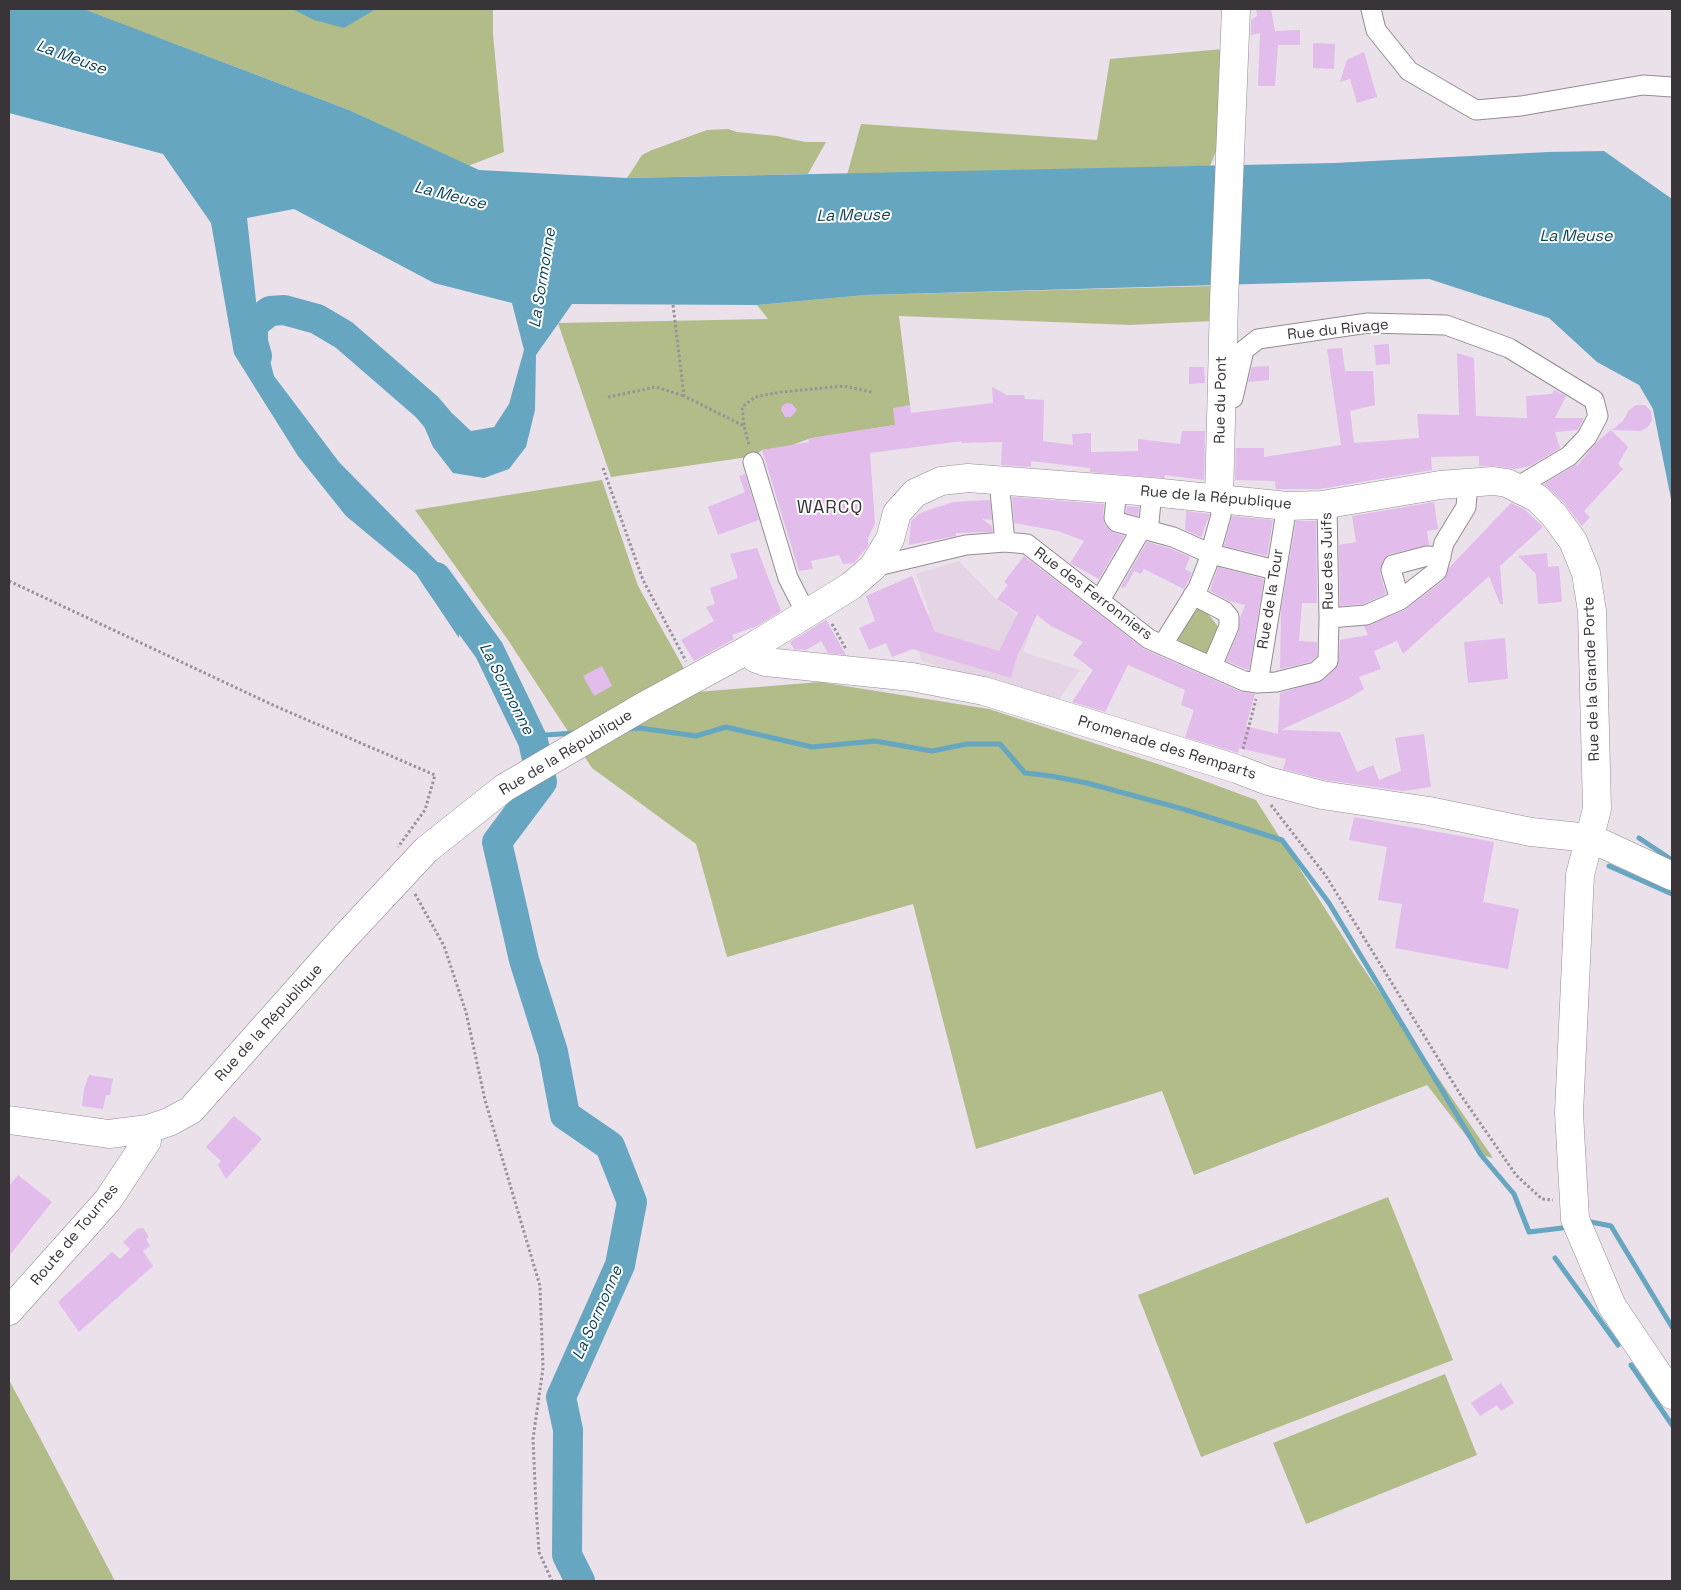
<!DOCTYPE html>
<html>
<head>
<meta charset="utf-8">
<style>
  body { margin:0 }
  #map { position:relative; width:1681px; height:1590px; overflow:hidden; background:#ebe1eb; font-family:"Space Grotesk",sans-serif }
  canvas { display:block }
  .frame { position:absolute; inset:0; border:10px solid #383438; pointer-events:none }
</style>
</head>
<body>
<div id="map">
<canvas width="1681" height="1590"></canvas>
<div class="frame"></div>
</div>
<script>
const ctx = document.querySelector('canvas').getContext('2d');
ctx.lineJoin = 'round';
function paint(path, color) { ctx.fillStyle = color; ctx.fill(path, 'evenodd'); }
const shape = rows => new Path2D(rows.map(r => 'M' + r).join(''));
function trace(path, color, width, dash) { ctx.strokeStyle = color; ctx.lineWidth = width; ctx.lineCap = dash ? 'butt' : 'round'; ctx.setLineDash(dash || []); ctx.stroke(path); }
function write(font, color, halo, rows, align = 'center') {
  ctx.font = font + ' "Space Grotesk",sans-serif'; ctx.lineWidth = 4; ctx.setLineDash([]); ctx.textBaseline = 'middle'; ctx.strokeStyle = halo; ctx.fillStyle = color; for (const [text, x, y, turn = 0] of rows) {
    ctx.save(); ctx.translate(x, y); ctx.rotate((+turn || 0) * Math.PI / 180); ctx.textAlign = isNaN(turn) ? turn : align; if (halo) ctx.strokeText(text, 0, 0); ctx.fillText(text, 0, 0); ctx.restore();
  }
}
paint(shape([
  [959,561,995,598,1032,626,1023,652,1080,670,1057,702,922,661,912,634,913,622,930,614,916,574]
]), '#e4d4e4');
paint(shape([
  [74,9,493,9,493,34,504,152,468,166,349,110,159,38],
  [1223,49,1217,149,1210,166,847,175,861,124,1097,140,1110,59],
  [728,129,737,132,777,136,805,142,826,142,808,174,627,178,642,155,652,150,707,130],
  [1212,286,1213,321,1130,325,899,316,910,405,895,425,808,439,790,446,762,450,755,456,611,477,558,323,768,319,757,305,866,295],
  [602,480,638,586,697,692,820,682,989,709,1164,766,1256,800,1359,962,1493,1158,1481,1155,1427,1085,1194,1175,1162,1091,976,1149,913,904,727,957,696,844,592,768,508,640,415,510],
  [1197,608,1206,611,1219,628,1208,652,1202,655,1180,644,1177,636,1190,611],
  [1388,1197,1453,1360,1201,1457,1138,1295],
  [1445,1374,1477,1455,1306,1524,1273,1443],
  [9,1380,40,1438,115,1581,9,1581]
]), '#b1bc89');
paint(shape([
  [9,9,83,9,349,110,479,170,627,178,1334,163,1548,152,1604,151,1672,199,1672,504,1653,409,1639,385,1597,362,1549,318,1429,279,866,295,757,305,572,304,536,355,535,410,526,447,509,469,484,478,453,473,433,447,420,417,453,414,471,431,494,427,509,404,524,350,512,303,434,283,294,209,247,218,257,310,274,376,339,462,459,584,459,638,416,574,346,516,298,456,234,354,211,223,163,154,9,113],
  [292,9,376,9,344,28,314,20]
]), '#67a6c0');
trace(shape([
  [626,729,640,728,696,736,726,727,812,747,875,741,932,751,967,744,1000,744,1025,773,1051,776,1087,783,1183,809,1282,840,1329,903,1481,1155,1514,1194,1529,1232,1562,1228],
  [531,736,575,733],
  [1639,838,1672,860],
  [1609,866,1672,894],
  [1591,1222,1611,1226,1672,1327],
  [1555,1258,1618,1345],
  [1631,1365,1672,1425]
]), '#67a6c0', 5);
trace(shape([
  [257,356,253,342,253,324,270,311,284,310,317,319,344,335,427,407,461,447],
  [436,577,489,650,533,741,542,782,497,842,524,960,553,1052,565,1115,610,1146,632,1202,620,1265,561,1397,568,1430,567,1555,580,1581]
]), '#67a6c0', 30);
paint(shape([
  [1256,9,1271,9,1275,31,1300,30,1300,45,1278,45,1275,86,1258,86,1260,33,1251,35,1251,20,1257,16],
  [1313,43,1335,44,1334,69,1313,68],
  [1364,52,1377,97,1357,103,1350,79,1340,82,1347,60],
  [1389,344,1390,364,1376,365,1374,345],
  [1342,348,1345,371,1373,371,1375,405,1350,411,1354,443,1419,438,1417,414,1459,415,1457,353,1474,358,1476,416,1527,418,1526,396,1552,394,1554,390,1566,396,1555,418,1584,418,1578,430,1555,432,1560,448,1530,466,1515,469,1495,466,1479,466,1479,456,1431,457,1432,470,1320,489,1276,489,1275,481,1235,480,1236,448,1264,448,1264,457,1341,445,1327,349],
  [1269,366,1269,380,1248,382,1252,367],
  [1189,367,1204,367,1205,383,1189,384],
  [992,387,1007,395,1024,395,1025,399,1044,400,1043,441,1073,445,1072,434,1091,433,1091,452,1138,451,1138,439,1180,444,1182,431,1205,431,1204,480,1165,475,1164,478,1090,472,1090,468,1031,461,1031,467,1001,465,1002,442,962,443,962,441,870,453,875,523,868,538,868,546,854,563,843,564,839,555,811,561,813,569,799,571,762,450,809,442,808,439,816,437,895,425,893,408,910,405,911,413,993,403],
  [787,403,792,404,797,410,791,417,785,417,781,410,782,406],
  [1636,405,1645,405,1651,411,1652,420,1648,427,1641,431,1612,430,1623,421,1629,410],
  [1611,430,1628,447,1618,464,1623,469,1584,511,1590,517,1582,526,1565,504,1544,484,1577,464,1577,466,1597,442],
  [745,474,759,520,718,535,708,507,745,492,739,476],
  [1012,497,1104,504,1103,517,1105,525,1114,533,1124,536,1099,579,1070,563,1084,541,1058,531,1014,523],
  [990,500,992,520,982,519,992,526,993,532,956,533,956,536,909,545,911,521,920,513,953,502],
  [1434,502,1438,529,1427,531,1429,545,1390,554,1383,561,1380,573,1386,594,1363,604,1340,606,1339,545,1356,542,1352,516],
  [1511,503,1524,509,1543,527,1500,566,1503,604,1500,604,1489,576,1403,654,1397,641,1374,651,1381,669,1359,677,1364,689,1348,699,1281,730,1340,732,1357,772,1373,765,1379,780,1401,771,1395,738,1424,734,1431,787,1403,791,1325,780,1283,769,1286,759,1239,748,1238,753,1185,737,1194,710,1181,705,1185,690,1128,665,1105,712,1072,702,1093,670,1073,655,1083,642,1051,626,1037,615,1017,656,1011,678,913,649,892,657,886,643,869,650,859,628,875,621,866,596,912,576,935,632,999,651,1018,613,997,599,1008,585,1004,582,1024,556,1144,649,1239,691,1255,694,1246,726,1278,734,1280,693,1324,680,1338,665,1340,640,1368,635,1364,626,1405,610,1444,580,1449,568],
  [1127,506,1139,507,1138,516,1126,513],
  [1186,511,1210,514,1201,537,1185,530],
  [1232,516,1273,520,1267,556,1224,546],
  [1296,521,1316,521,1317,603,1302,603,1299,641,1317,642,1317,656,1310,662,1280,669,1281,610],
  [1147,542,1169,548,1190,557,1185,569,1192,573,1184,589,1144,569,1141,574,1134,571,1125,588,1121,587],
  [757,548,781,611,757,626,732,635,734,639,694,661,681,640,714,621,706,607,715,604,710,588,738,578,730,554],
  [1547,553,1548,567,1559,566,1562,602,1538,604,1536,574,1518,556],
  [1218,567,1264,579,1249,670,1226,661,1239,630,1240,618,1245,605,1229,601,1210,591],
  [826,620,846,655,828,653,821,641,806,650,794,649,790,642],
  [1505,638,1508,679,1468,683,1464,642],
  [602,666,612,686,594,696,583,676],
  [1354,817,1494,842,1483,902,1519,909,1508,969,1395,948,1402,904,1378,900,1387,847,1349,840],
  [89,1075,113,1079,110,1095,106,1095,103,1109,82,1106,84,1089],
  [234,1116,262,1139,226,1179,218,1165,221,1161,206,1147],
  [18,1175,52,1202,9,1256,9,1186],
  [143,1228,149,1237,146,1239,150,1246,143,1251,153,1266,79,1332,58,1302,112,1252,120,1259,130,1249,123,1242,137,1229],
  [1501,1383,1514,1403,1501,1411,1497,1405,1480,1416,1471,1403]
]), '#e2bceb');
const street = shape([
  [1371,9,1376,30,1409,71,1476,110,1521,106,1643,85,1672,87],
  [1221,403,1233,398,1244,350,1258,339,1368,323,1446,325,1509,348,1594,400,1598,416,1587,437,1569,456,1517,487],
  [753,462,788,578,807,615],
  [999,481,1005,542],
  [1117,489,1114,518,1117,522,1173,537,1211,554,1275,570],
  [1327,505,1329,618],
  [873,567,966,545,1005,542,1027,544,1149,639,1244,681,1258,683,1287,506],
  [1193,595,1224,611,1229,617,1229,626,1212,666],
  [1100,600,1139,533,1149,522,1152,492],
  [1400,600,1391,570,1393,565,1427,556,1441,557],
  [1163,644,1198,588,1207,565,1221,515,1219,499],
  [1258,683,1276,682,1316,672,1328,661,1329,618,1366,615,1400,600,1437,571,1444,543,1466,507,1468,483]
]);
const secondary = shape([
  [1219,499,1224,301,1236,9],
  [749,649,755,658,766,662,912,677,984,691,1237,769,1268,781,1322,795,1429,811,1531,832,1590,838,1672,876],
  [9,1120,109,1134,148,1129,169,1122,191,1110,343,939,426,850,504,788,644,706,749,649,851,586,873,567,890,539,897,513,915,493,941,481,968,478,1152,492,1287,506,1322,505,1440,485,1493,481,1507,483,1537,498,1554,515,1573,541,1586,573,1592,611,1597,809,1580,875,1569,1113,1575,1219,1612,1306,1672,1395],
  [9,1311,108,1200,147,1141,148,1129]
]);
trace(street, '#948b94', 21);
trace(secondary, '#948b94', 29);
trace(shape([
  [673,305,684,396,744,426,749,445],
  [608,397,656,387,684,396],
  [744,425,742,407,755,397,781,392,844,386,872,392],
  [603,468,643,580,686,661],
  [9,581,275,706,435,775,425,810,398,847],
  [832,624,846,649],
  [1243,749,1256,699],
  [1271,805,1326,876,1460,1094,1516,1175,1542,1199,1553,1200],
  [415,894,444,946,466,1012,485,1100,540,1286,543,1368,533,1439,536,1506,539,1552,552,1581]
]), '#999299', 3, [2.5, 2.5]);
trace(street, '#fff', 19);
trace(secondary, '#fff', 28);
write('15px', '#383438', '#fff', [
  ["Rue du Rivage",1338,330,-6],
  ["Rue du Pont",1221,400,-89],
  ["Rue de la République",1216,498,5],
  ["Rue des Juifs",1328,561,-91],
  ["Rue des Ferronniers",1093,594,37],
  ["Rue de la Tour",1271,599,-81],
  ["Rue de la Grande Porte",1592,679,-92],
  ["Promenade des Remparts",1167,748,17],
  ["Rue de la République",566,753,-31],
  ["Rue de la République",269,1023,-48],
  ["Route de Tournes",75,1235,-50]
]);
write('italic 16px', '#0f4558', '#fff', [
  ["La Meuse",71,58,20],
  ["La Meuse",450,196,14],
  ["La Meuse",853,216,-1],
  ["La Meuse",1576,237],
  ["La Sormonne",543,278,-81],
  ["La Sormonne",506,689,63],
  ["La Sormonne",598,1313,-66]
]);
ctx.letterSpacing = '1px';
write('18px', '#383438', '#fff', [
  ["WARCQ",830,508]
]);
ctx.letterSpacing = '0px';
</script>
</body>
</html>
